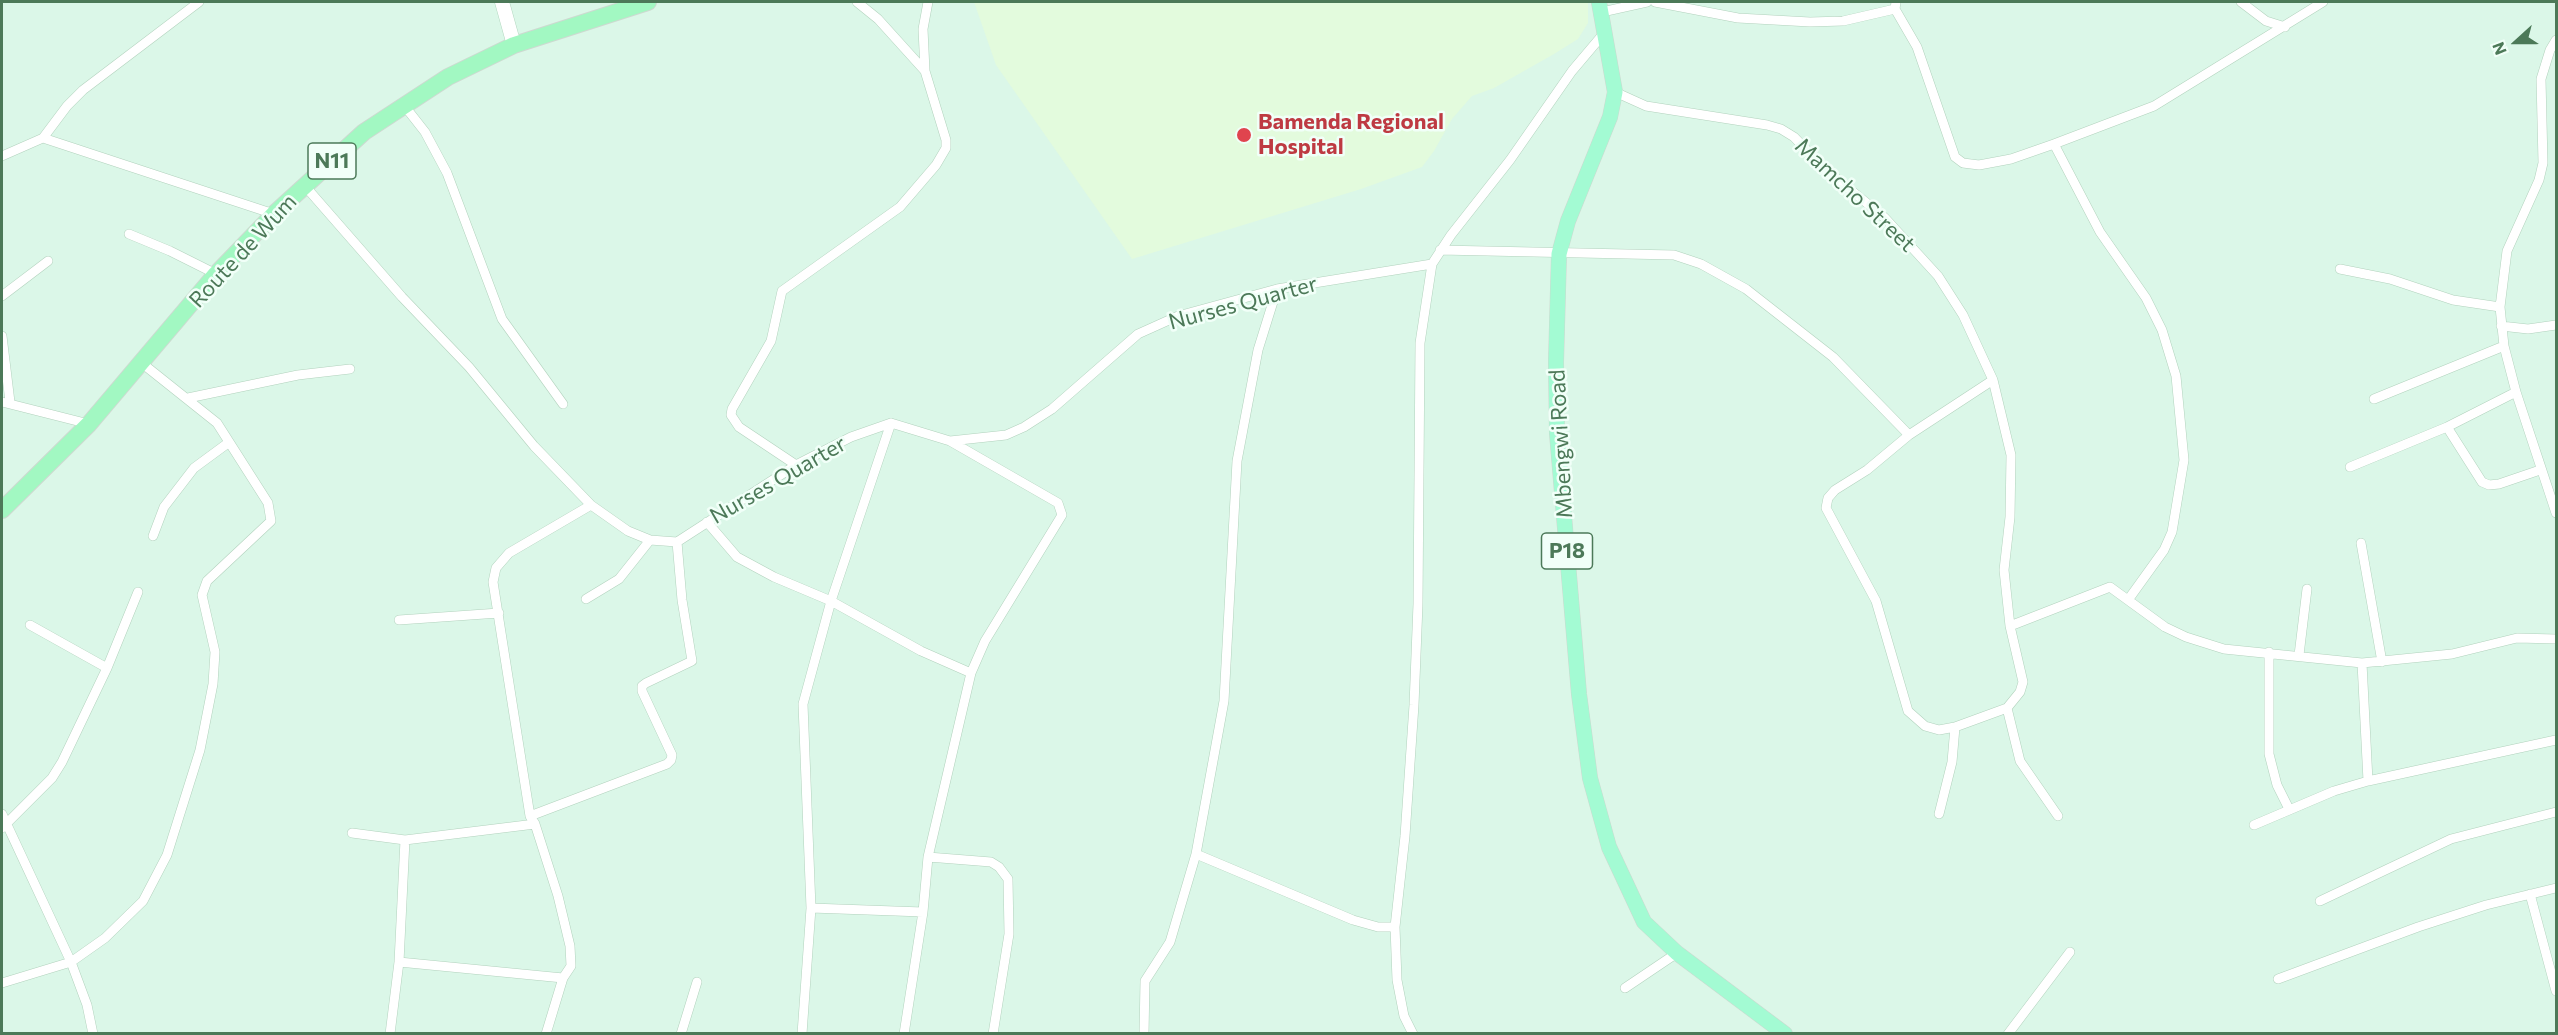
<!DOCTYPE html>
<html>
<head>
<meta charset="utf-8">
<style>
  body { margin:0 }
  #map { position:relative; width:2558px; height:1035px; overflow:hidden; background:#eafdf4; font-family:Commissioner,sans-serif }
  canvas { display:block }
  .frame { position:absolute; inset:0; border:3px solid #4c7958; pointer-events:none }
  .north { position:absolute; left:2486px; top:12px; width:60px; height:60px; -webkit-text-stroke:4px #f1fff8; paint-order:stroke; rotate:249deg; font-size:16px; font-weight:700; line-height:24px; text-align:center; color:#4c7958 }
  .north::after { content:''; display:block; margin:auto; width:21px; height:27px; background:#4c7958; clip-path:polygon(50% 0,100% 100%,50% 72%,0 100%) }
</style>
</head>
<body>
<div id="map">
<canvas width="2558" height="1035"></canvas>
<div class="frame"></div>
<div class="north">N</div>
</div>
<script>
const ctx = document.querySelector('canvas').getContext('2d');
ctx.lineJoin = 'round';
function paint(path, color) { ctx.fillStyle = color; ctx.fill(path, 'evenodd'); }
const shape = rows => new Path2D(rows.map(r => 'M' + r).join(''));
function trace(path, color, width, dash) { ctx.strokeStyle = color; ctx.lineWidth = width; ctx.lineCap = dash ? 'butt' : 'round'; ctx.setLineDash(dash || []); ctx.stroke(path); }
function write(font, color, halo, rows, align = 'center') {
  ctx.font = font + ' Commissioner,sans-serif'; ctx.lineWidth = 5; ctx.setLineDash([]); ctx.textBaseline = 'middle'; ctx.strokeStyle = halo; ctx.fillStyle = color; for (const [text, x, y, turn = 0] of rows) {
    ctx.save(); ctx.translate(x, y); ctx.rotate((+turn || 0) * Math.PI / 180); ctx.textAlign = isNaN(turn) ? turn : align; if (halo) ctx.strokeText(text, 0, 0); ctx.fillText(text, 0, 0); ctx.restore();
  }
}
paint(shape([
  [2,2,2556,2,2556,1033,2,1034]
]), '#dbf7e8');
paint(shape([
  [974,2,1588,2,1588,23,1578,39,1554,54,1494,88,1472,96,1452,119,1434,151,1422,167,1361,189,1132,259,996,65]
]), '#e3fbdd');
const minor = shape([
  [857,2,878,19,925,71],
  [1655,2,1738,18,1810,22,1843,21,1895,9,1896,2],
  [2241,2,2266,21,2285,27],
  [1895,9,1917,47,1955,157,1963,163,1979,165,2011,159,2054,144,2100,232,2146,298,2162,330,2176,376,2184,460,2172,532,2164,550,2128,600],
  [1602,12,1647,2],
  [2556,40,2550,50,2541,79,2543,163,2539,180,2507,251,2500,307,2504,346,2516,392,2556,513],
  [1615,92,1646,106,1767,125,1781,129,1794,137,1825,169,1885,218,1938,276,1963,315,1993,380],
  [403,104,425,132,447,173,502,319,563,404],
  [43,138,67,106,83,90,199,2],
  [2054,144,2154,106,2323,2],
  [2,156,43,138,274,214],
  [305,186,402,297,469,367,534,446,591,505,628,531,650,540,677,542,796,465,851,437,891,423,950,441,1006,435,1024,427,1052,409,1138,334,1178,316,1277,289,1432,264],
  [129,234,170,251,216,274],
  [1440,250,1674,255,1701,264,1746,289,1833,357,1909,435],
  [2340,269,2390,279,2453,300,2500,307],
  [2,296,48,261],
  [2501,326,2528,329,2556,325],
  [2,336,10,402],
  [1993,380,2011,455,2010,517,2004,570,2010,626,2023,682,2020,692,2007,708,1955,727,1939,730,1925,726,1908,711,1876,601,1826,508,1828,498,1835,490,1867,470,1909,435,1993,380],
  [188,398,298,375,350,369],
  [2374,399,2504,346],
  [2,402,89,424],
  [2447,427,2482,482,2489,485,2499,484,2540,470],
  [796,465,739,427,731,415,732,409,771,341,782,291,900,207,936,165,946,148,946,140,925,71,923,29,928,2],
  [2350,467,2447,427,2516,392],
  [707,522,737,557,774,577,831,601,921,651,971,673],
  [153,536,164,507,194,468,228,443],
  [2361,543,2382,662],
  [586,599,619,579,650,540],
  [399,620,499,613],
  [30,625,107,668],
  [2010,626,2110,587,2165,627,2186,637,2224,649,2362,663,2452,654,2517,638,2556,639],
  [2269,652,2269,754,2277,785,2289,809],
  [2299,655,2307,589],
  [2362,663,2368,781],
  [2007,708,2020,761,2058,816],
  [2,814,71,962,87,1005,93,1034],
  [1939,814,1952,762,1955,727],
  [530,816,667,764,671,760,672,755,642,691,642,686,646,683,692,661,682,600,677,542],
  [2254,825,2334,791,2368,781,2556,740],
  [2,828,52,778,62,762,107,668,138,592],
  [352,833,405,840,535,824],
  [1196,854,1353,920,1378,927,1395,927],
  [928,857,991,862,999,867,1008,879,1009,934,993,1034],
  [2530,894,2556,991],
  [2320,901,2451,839,2556,812],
  [811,908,923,912],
  [399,962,563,978],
  [2278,979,2418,927,2486,905,2556,888],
  [2,983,71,962,105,938,143,901,167,855,200,750,213,684,215,652,202,595,207,581,271,521,268,503,217,423,143,364],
  [1625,988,1677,953],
  [390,1034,399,962,405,840],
  [546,1034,563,978,571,966,570,946,558,896,535,824,530,816,493,582,496,568,509,553,591,505],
  [681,1034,697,982],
  [802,1034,811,908,803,704,831,601,891,423],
  [904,1034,923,912,928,857,971,673,985,641,1062,515,1058,503,950,441],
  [1144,1034,1145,981,1170,942,1196,854,1224,701,1237,461,1258,350,1277,289],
  [1413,1034,1404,1016,1397,980,1395,927,1405,836,1414,705,1418,604,1420,343,1432,264,1451,235,1510,160,1572,71,1605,32],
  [2008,1034,2070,952]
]);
const secondary = shape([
  [502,2,514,45]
]);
const primary = shape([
  [1599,2,1615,92,1610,117,1568,221,1559,254,1556,362,1557,433,1579,694,1590,778,1609,847,1644,922,1677,953,1785,1034]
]);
const trunk = shape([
  [2,510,89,424,216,274,274,214,364,132,448,77,514,45,648,2]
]);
trace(minor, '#b2d2bd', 10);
trace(secondary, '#afd5bd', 15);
trace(primary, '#cdd9d0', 16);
trace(trunk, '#cdd9d0', 18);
trace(minor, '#fff', 9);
trace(secondary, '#fff', 14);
trace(primary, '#a3fbd3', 15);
trace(trunk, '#a2f8c2', 16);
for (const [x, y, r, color] of [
  [1244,135,8,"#e0444e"]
]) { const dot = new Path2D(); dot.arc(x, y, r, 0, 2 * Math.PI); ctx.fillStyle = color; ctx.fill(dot); trace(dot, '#f1fff8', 2); }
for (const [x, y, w] of [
  [332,161,48],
  [1567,551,51]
]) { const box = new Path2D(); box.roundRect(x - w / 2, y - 18, w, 36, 4.5); ctx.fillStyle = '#f1fff8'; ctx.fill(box); trace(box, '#4c7958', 1.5); }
write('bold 21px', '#4c7958', null, [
  ["N11",332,161],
  ["P18",1567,551]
]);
write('bold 22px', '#be3a42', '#f1fff8', [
  ["Bamenda Regional",1258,122],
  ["Hospital",1258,147]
], 'left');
write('22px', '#4c7958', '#f1fff8', [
  ["Mamcho Street",1855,195,43],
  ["Route de Wum",243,251,-47],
  ["Nurses Quarter",1243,303,-15],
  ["Mbengwi Road",1561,444,-93],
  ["Nurses Quarter",778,480,-30]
]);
</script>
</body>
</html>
